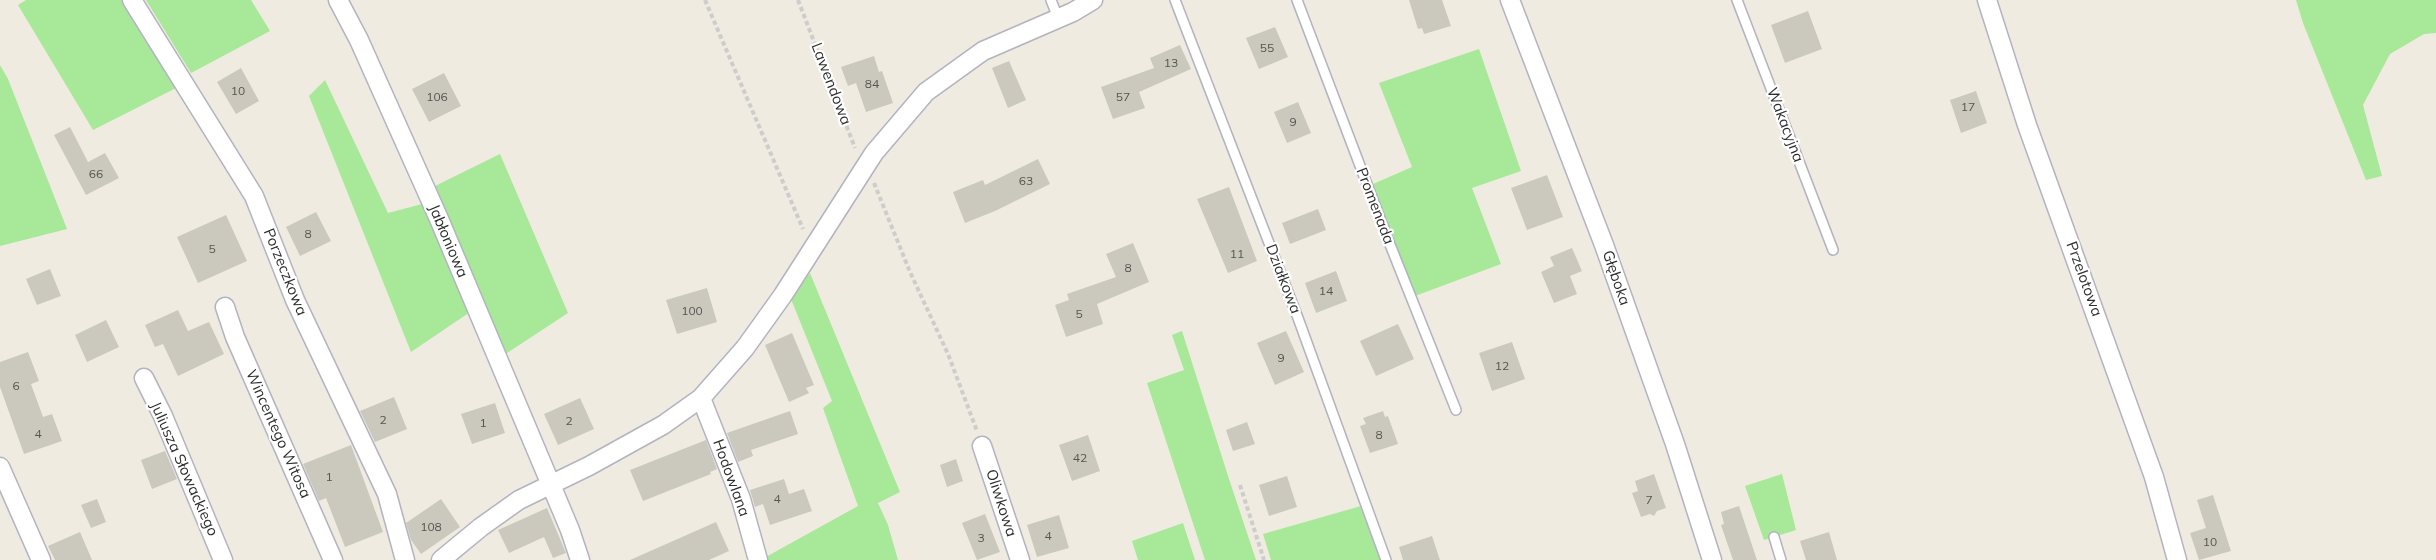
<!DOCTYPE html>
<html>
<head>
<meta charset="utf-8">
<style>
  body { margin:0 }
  canvas { display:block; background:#efebe0 }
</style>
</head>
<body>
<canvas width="2436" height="560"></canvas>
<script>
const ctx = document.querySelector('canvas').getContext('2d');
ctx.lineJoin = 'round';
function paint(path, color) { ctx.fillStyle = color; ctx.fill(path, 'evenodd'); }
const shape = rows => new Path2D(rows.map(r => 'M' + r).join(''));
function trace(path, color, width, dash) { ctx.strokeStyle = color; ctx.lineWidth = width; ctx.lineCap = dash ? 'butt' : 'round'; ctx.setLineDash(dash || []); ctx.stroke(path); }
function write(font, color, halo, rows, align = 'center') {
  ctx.font = font + ' Mulish,sans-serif'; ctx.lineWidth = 4.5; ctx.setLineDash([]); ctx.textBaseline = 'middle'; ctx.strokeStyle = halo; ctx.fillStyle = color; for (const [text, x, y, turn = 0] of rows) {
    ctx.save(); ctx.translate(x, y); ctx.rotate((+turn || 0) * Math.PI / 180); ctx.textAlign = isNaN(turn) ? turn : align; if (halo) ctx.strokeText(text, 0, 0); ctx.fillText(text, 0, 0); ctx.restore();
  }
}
paint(shape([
  [26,0,124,0,180,86,93,130,18,5],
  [146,0,251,0,270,31,191,73],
  [2296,0,2436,0,2436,33,2424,34,2390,54,2363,105,2382,176,2366,180,2303,23],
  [1479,49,1521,171,1472,188,1501,264,1415,296,1373,184,1412,167,1379,83],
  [0,65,8,79,67,229,0,246],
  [325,80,388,213,426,203,473,310,411,352,309,96],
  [500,154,568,313,504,355,433,187],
  [810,273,900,492,878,503,888,525,898,560,765,560,764,558,858,506,823,408,832,401,791,299],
  [1182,331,1229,479,1256,560,1205,560,1147,383,1184,370,1172,335],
  [1782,474,1796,530,1764,540,1745,486],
  [1361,506,1381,560,1271,560,1263,534],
  [1183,523,1195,560,1138,560,1132,541]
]), '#a7e899');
paint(shape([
  [1409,0,1442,0,1451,26,1424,34,1422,28,1418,29],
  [1808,11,1822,49,1785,63,1771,25],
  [1275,27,1288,57,1259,69,1246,38],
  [1180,45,1191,69,1139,92,1145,108,1113,119,1101,87,1154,68,1150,58],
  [874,56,879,72,882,71,893,103,866,112,856,83,848,86,841,67],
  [1009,61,1026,100,1008,108,992,68],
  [241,68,259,101,236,114,217,82],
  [444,73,461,106,429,122,412,89],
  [1976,91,1987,123,1961,133,1950,100],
  [1298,102,1311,133,1287,143,1274,112],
  [70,127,88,162,105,153,119,178,86,195,54,135],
  [1038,159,1050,184,995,211,965,223,953,192,983,180,985,185],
  [1547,175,1563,217,1527,230,1511,188],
  [1229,187,1257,261,1228,273,1197,199],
  [1318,209,1326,230,1290,244,1282,223],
  [316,212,331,241,300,256,286,227],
  [226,215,247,261,198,283,177,237],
  [1133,243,1149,282,1097,304,1103,324,1066,337,1055,305,1069,300,1067,294,1116,277,1106,254],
  [1572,248,1582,271,1570,276,1577,294,1554,303,1541,272,1554,266,1550,257],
  [50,269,61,296,37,305,26,279],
  [1336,271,1347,301,1316,313,1305,283],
  [707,288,717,322,677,334,666,300],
  [178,310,188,331,209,322,224,354,178,376,163,344,155,347,145,325],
  [106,320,119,347,87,362,75,335],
  [1398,324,1414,359,1376,376,1360,341],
  [1286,331,1304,372,1275,385,1257,343],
  [792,333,814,385,806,388,809,393,789,402,765,345],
  [1512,342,1525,379,1492,391,1479,353],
  [28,352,39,381,31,384,43,417,52,414,62,441,24,454,0,387,0,362],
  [394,397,407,429,375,442,360,411],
  [580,398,594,429,558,445,544,414],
  [495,403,505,433,472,444,461,414],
  [790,411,798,434,751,450,753,456,738,462,727,433],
  [1383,411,1385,417,1388,416,1398,444,1370,453,1360,426,1366,424,1363,418],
  [1247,422,1255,444,1233,451,1226,430],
  [1088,435,1100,471,1072,481,1059,445],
  [706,440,717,469,710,472,711,474,643,501,630,470],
  [351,445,383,532,345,547,326,498,319,501,303,464],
  [165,451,177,479,152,489,141,460],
  [956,459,963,481,947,487,940,465],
  [1654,474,1666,508,1657,511,1654,516,1650,514,1641,517,1632,493,1638,491,1635,481],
  [1287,476,1297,507,1269,516,1259,485],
  [784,479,789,494,804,489,812,511,770,525,763,504,755,507,750,490],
  [2213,495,2231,551,2199,560,2190,533,2206,528,2197,500],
  [97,499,106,522,91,528,81,505],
  [441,499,460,527,421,554,411,540,406,523],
  [1739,506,1757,560,1733,560,1721,525,1724,524,1721,512],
  [547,508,566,553,553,558,544,537,509,553,498,530],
  [985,514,1000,552,977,560,962,523],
  [1059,515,1069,548,1037,557,1027,525],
  [716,522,729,551,709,560,630,560],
  [80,532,92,560,55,560,48,546],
  [1829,532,1837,560,1806,560,1800,541],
  [1432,536,1440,560,1403,560,1399,547]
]), '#cbc9be');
const service = shape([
  [1051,0,1058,18],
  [1175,0,1298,318,1386,560],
  [1297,0,1389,242,1456,410],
  [1737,0,1833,250],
  [1774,537,1781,560]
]);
const minor = shape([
  [132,0,254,196,295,300,387,494,405,560],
  [338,0,359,40,439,219,570,530,580,560],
  [1510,0,1604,245,1675,444,1712,560],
  [1987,0,2027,125,2154,477,2177,560],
  [225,307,235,337,333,560],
  [144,378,163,416,223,560],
  [701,398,741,499,758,560],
  [982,446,1020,560],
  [0,467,41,560],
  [441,560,481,527,519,500,589,466,663,425,701,398,745,348,783,295,874,153,926,92,983,51,1073,12,1093,0]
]);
trace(service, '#b3b3c1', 12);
trace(minor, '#b3b3c1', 21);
trace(shape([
  [705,0,803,229],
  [798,0,855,148],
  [874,183,910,272,948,354,977,431],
  [1240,485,1264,560]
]), '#cdcdcd', 4, [4.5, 3]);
trace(service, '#fff', 9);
trace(minor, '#fff', 18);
write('12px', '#545451', null, [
  ["55",1267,48],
  ["13",1171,63],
  ["84",872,84],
  ["10",238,91],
  ["106",437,97],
  ["57",1123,97],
  ["17",1968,107],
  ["9",1293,122],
  ["66",96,174],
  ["63",1026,181],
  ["8",308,234],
  ["5",212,249],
  ["11",1237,254],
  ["8",1128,268],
  ["14",1326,291],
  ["100",692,311],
  ["5",1079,314],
  ["9",1281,358],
  ["12",1502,366],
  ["6",16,386],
  ["2",383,420],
  ["2",569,421],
  ["1",483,423],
  ["4",38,434],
  ["8",1379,435],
  ["42",1080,458],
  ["1",329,477],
  ["4",777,499],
  ["7",1649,500],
  ["108",431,527],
  ["4",1048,536],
  ["3",981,538],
  ["10",2210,542]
]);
write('15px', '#2d2d2d', '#fff', [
  ["Lawendowa",831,84,69],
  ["Wakacyjna",1785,125,69],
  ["Promenada",1375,206,69],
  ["Jabłoniowa",448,241,67],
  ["Porzeczkowa",285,272,68],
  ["Głęboka",1616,278,71],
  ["Działkowa",1283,279,69],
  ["Przelotowa",2084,279,70],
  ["Wincentego Witosa",278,434,66],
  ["Juliusza Słowackiego",184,469,66],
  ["Hodowlana",731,478,70],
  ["Oliwkowa",1001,503,72]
]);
</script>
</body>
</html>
